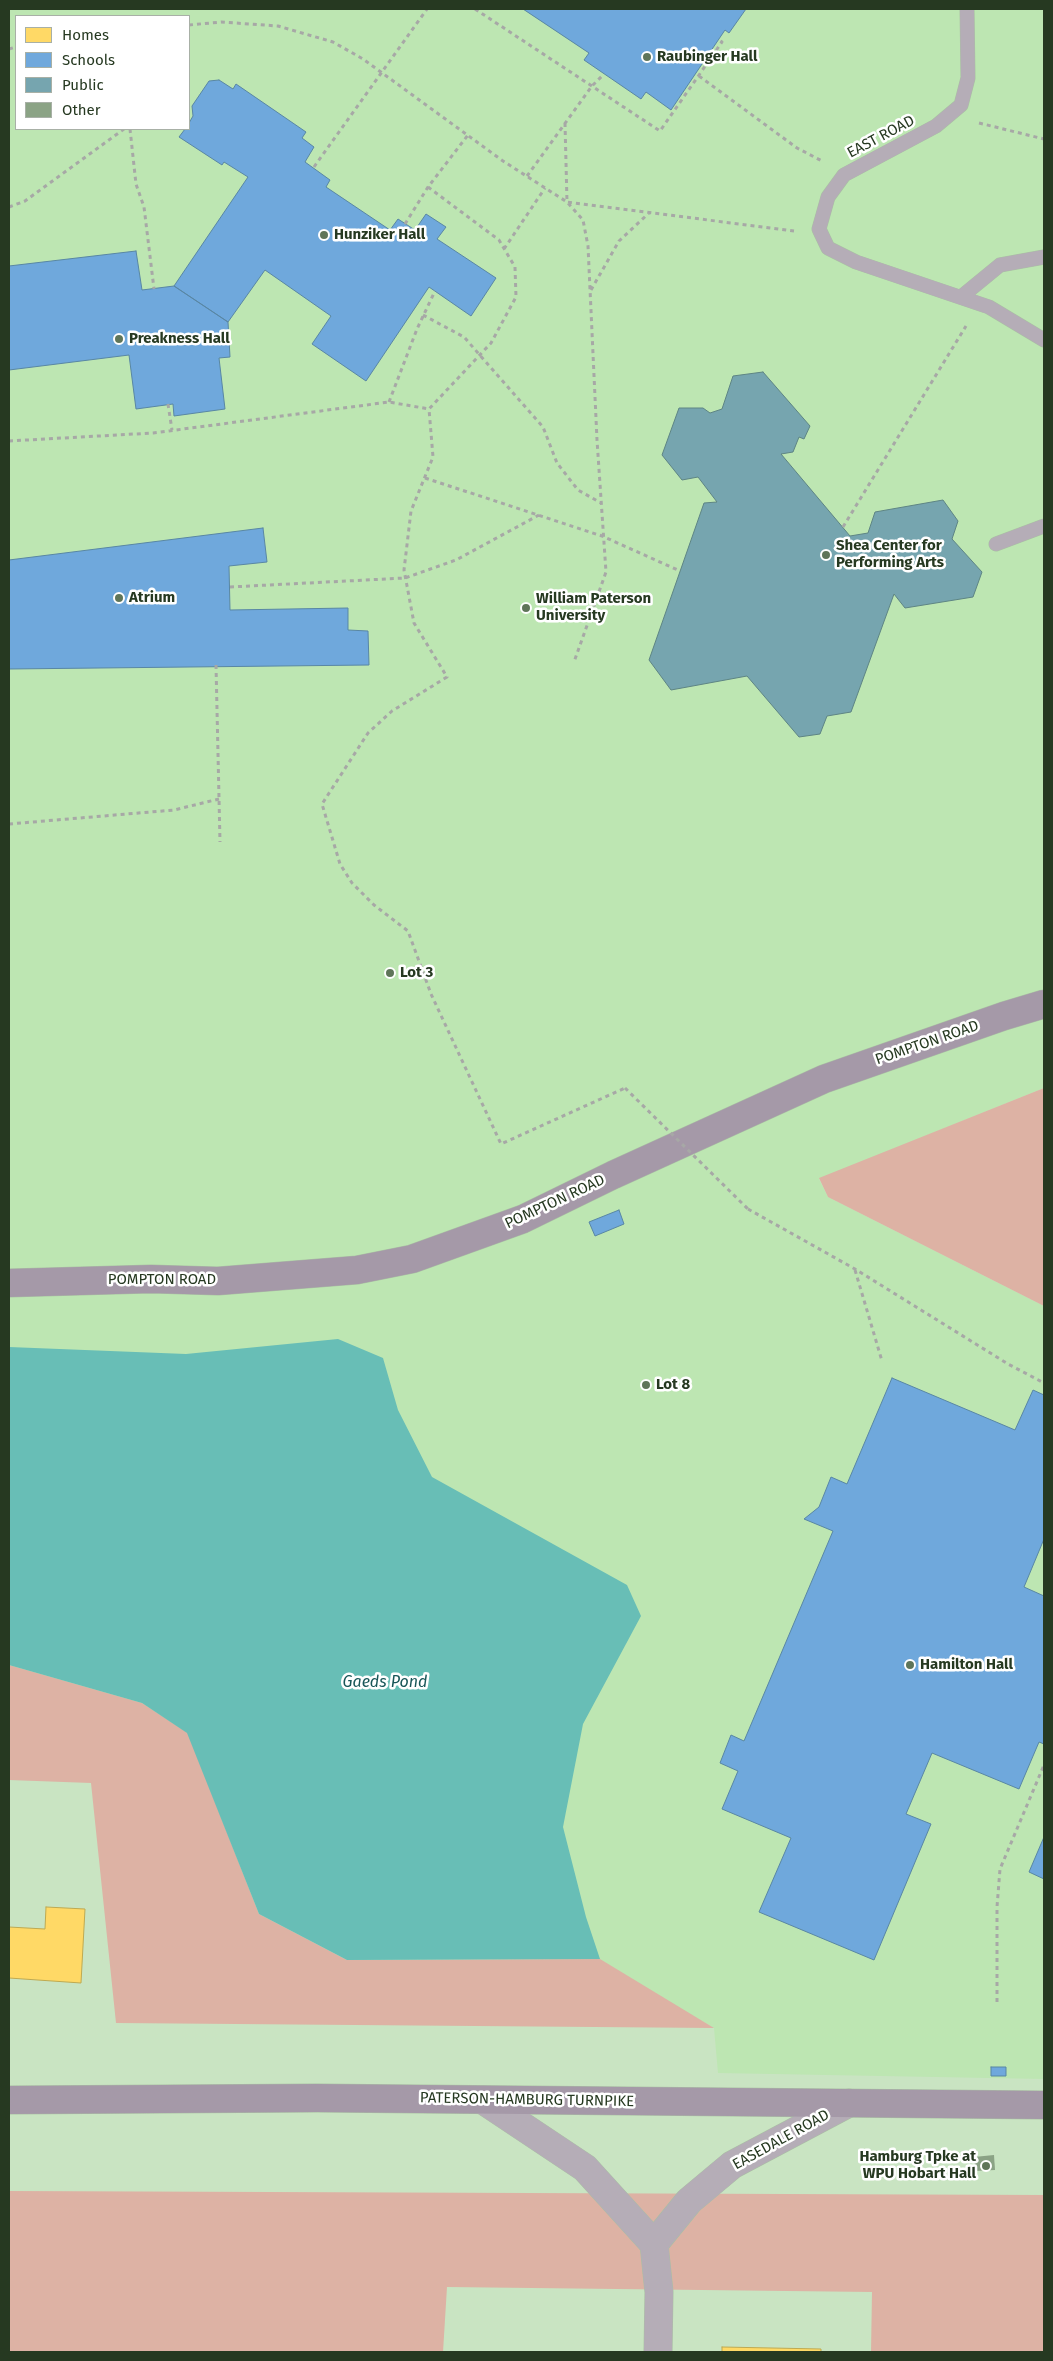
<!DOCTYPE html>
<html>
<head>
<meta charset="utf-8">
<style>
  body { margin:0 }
  #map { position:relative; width:1053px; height:2361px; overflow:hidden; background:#c9e4c2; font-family:"Fira Sans",sans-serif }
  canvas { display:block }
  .frame { position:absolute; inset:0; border:10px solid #263921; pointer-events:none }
  .legend { position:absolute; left:15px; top:15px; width:175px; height:115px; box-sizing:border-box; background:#fff; border:1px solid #a8b0a6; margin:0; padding:6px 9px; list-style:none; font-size:15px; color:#263921 }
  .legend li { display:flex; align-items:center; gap:10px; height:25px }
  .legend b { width:25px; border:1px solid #a8b0a6 }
</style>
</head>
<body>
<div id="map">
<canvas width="1053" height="2361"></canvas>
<div class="frame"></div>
<ul class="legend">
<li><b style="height:14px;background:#ffd966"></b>Homes</li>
<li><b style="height:14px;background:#6fa8dc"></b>Schools</li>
<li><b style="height:14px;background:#76a5af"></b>Public</li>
<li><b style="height:14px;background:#8ba385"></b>Other</li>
</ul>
</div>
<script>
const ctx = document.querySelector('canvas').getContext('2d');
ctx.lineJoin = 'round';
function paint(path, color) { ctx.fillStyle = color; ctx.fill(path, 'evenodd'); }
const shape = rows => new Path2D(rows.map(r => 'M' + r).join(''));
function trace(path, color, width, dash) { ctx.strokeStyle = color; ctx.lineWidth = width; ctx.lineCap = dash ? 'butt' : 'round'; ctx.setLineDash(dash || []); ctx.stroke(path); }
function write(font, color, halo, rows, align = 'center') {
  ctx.font = font + ' "Fira Sans",sans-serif'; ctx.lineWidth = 5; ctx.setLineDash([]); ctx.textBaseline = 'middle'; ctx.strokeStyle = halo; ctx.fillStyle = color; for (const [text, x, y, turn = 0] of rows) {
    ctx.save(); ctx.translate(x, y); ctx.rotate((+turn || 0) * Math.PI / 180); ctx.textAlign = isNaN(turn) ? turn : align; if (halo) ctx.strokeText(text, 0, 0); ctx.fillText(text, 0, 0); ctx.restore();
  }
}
paint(shape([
  [9,9,1044,9,1044,1088,819,1179,828,1197,1044,1306,1044,2079,718,2073,714,2028,142,1703,9,1665],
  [16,16,189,16,189,129,16,129]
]), '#bde6b2');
paint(shape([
  [1044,1088,1044,1306,828,1197,819,1178],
  [9,1665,142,1703,188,1733,259,1914,347,1960,600,1959,714,2028,116,2023,91,1783,9,1780],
  [9,2191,1044,2195,1044,2352,871,2352,872,2292,447,2287,443,2352,9,2352]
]), '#ddb2a4');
paint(shape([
  [338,1339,383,1358,398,1410,432,1477,627,1585,641,1616,583,1724,563,1827,586,1917,600,1959,347,1960,259,1914,187,1733,142,1703,9,1665,9,1347,186,1354]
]), '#68beb6');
const homes = shape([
  [46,1907,85,1909,81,1983,9,1978,9,1927,45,1929,46,1907],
  [722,2347,821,2349,821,2352,722,2352,722,2347]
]);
paint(homes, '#ffd966');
trace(homes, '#bea951', 1);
const schools = shape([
  [523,9,746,9,729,33,725,30,671,110,646,92,641,99,584,60,589,53,523,9],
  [219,80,233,89,236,84,306,132,302,138,314,147,305,162,330,180,326,187,390,230,398,219,415,230,426,214,446,227,437,239,496,278,471,316,429,287,366,381,312,344,331,316,265,270,228,322,174,286,248,177,224,162,222,165,179,137,185,129,189,129,189,123,193,116,192,106,209,81,219,80],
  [136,251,142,290,174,286,228,322,230,357,219,358,225,409,174,416,173,404,136,409,129,355,9,370,9,266,136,251],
  [263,528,267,562,229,566,230,610,348,608,348,630,368,631,369,665,9,669,9,560,263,528],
  [619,1210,624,1224,595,1236,589,1222,619,1210],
  [892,1378,1015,1430,1033,1390,1044,1395,1044,1539,1024,1587,1044,1596,1044,1744,1039,1742,1019,1789,932,1753,906,1814,931,1824,874,1960,759,1912,791,1838,722,1809,738,1771,720,1763,731,1735,744,1741,833,1531,804,1519,819,1507,831,1477,847,1484,892,1378],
  [1044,1837,1044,1879,1029,1872,1044,1837],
  [991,2067,1006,2067,1006,2076,991,2076,991,2067]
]);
paint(schools, '#6fa8dc');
trace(schools, '#5987a4', 1);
const public = shape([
  [763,372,810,426,804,439,799,437,793,452,781,454,850,536,868,533,875,512,943,500,958,521,952,539,982,572,973,597,905,608,894,594,851,712,827,716,820,734,799,737,747,676,671,690,649,660,704,503,717,502,698,477,682,480,662,455,679,408,703,408,710,413,722,409,733,376,763,372]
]);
paint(public, '#76a5af');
trace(public, '#5e8584', 1);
paint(shape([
  [994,2155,995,2170,975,2171,974,2157]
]), '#8ba385');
const service = shape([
  [967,9,968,78,961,105,936,126,844,175,828,197,819,229,828,248,856,262,989,307,1044,340],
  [961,297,1000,265,1044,257],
  [996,544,1044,526]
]);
const minor = shape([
  [483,2100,585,2168,654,2244,659,2292,658,2352],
  [654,2244,689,2201,732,2165,849,2103]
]);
const primary = shape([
  [9,1283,151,1279,218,1281,357,1270,412,1259,523,1219,613,1175,824,1079,1004,1016,1044,1004],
  [9,2100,317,2098,1044,2105]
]);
trace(service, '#aabfa4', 15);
trace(minor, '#aabfa4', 29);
trace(primary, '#aabfa4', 29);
trace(shape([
  [475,9,660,131,722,42,719,40],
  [189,25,221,22,278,26,333,42,363,59,503,161,567,202,583,220,588,246,597,440,606,572,574,662],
  [9,49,16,47],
  [699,76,797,148,824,162],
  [565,123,567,202,794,231],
  [979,123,1044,139],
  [130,129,136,184,144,207,154,289],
  [314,167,427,9],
  [527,176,592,86,604,74],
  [428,187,499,240,515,267,516,297,491,343,429,409,433,457,411,511,404,570,414,623,447,677,392,711,368,733,322,804,340,864,352,883,374,905,408,931,431,994,501,1144,625,1088],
  [9,207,25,201,124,129],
  [405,224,428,187,468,135],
  [504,249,545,188],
  [591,290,619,241,649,213],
  [423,315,464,337,543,427,557,463,578,490,601,503],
  [389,402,417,329,435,291],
  [168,404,172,430],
  [9,441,153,433,389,402,429,409],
  [425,478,602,536,680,571],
  [843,527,966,326],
  [230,587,405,578,456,560,539,515],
  [216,665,220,842],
  [9,824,174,810,219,799],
  [748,1209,855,1269,1008,1364,1044,1383],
  [855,1270,882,1361],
  [997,2002,997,1907,1000,1869,1044,1765]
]), '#a7a8a6', 3, [4, 4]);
trace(service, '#b5adb7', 14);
trace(minor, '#b5adb7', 28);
trace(primary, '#a599a8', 28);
trace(shape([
  [625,1088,748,1209]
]), '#a7a8a6', 3, [4, 4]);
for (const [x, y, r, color] of [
  [647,57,5,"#5f7559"],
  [324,235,5,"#5f7559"],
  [119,339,5,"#5f7559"],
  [826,555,5,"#5f7559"],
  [119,598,5,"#5f7559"],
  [526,608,5,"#5f7559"],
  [390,973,5,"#5f7559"],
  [646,1385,5,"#5f7559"],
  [910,1665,5,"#5f7559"],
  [986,2166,5,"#5f7559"]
]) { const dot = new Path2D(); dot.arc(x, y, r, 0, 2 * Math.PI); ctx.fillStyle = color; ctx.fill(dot); trace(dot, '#fff', 2); }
write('bold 15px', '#263921', '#fff', [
  ["Raubinger Hall",657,57],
  ["Hunziker Hall",334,235],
  ["Preakness Hall",129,339],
  ["Shea Center for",836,546],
  ["Performing Arts",836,563],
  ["Atrium",129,598],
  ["William Paterson",536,599],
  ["University",536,616],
  ["Lot 3",400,973],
  ["Lot 8",656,1385],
  ["Hamilton Hall",920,1665],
  ["Hamburg Tpke at",976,2157,"right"],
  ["WPU Hobart Hall",976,2174,"right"]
], 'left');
write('15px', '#263921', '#fff', [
  ["EAST ROAD",881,137,-28],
  ["POMPTON ROAD",927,1043,-19],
  ["POMPTON ROAD",555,1202,-25],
  ["POMPTON ROAD",162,1280],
  ["PATERSON-HAMBURG TURNPIKE",527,2100,1],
  ["EASEDALE ROAD",781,2140,-29]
]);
write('italic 16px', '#185658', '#fff', [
  ["Gaeds Pond",385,1683]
]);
</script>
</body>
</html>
